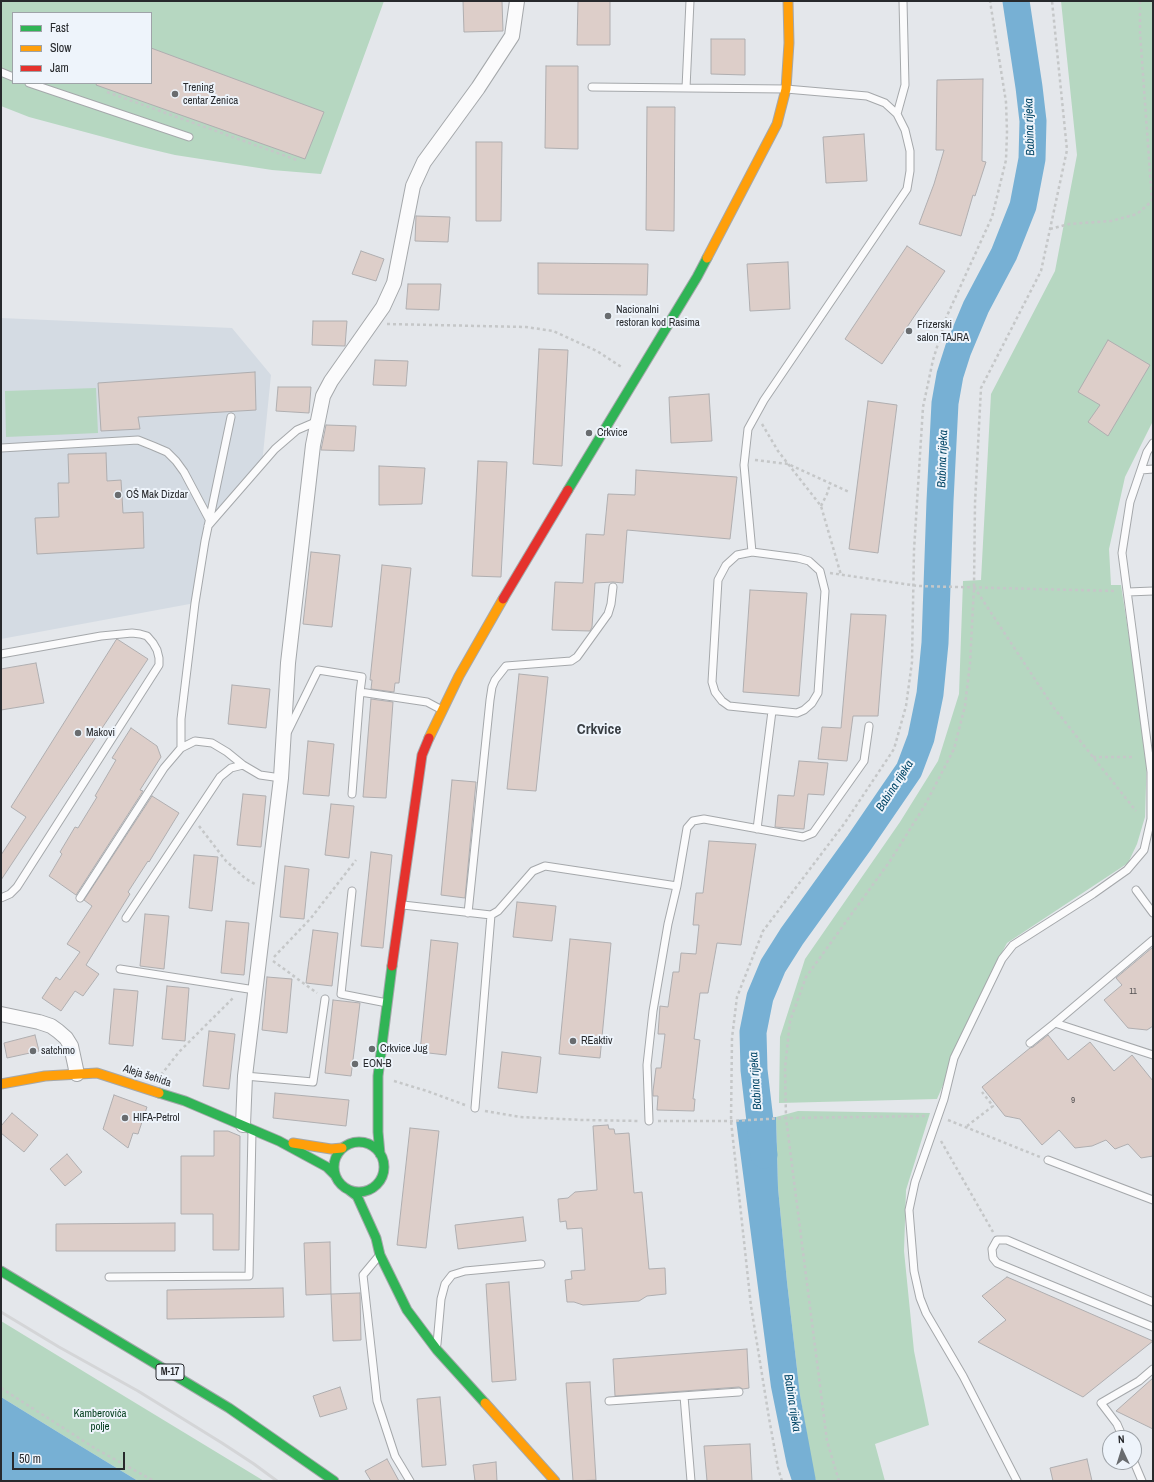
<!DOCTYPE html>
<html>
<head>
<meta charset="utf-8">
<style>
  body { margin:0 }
  #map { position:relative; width:1154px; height:1482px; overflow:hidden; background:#e4e7eb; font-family:"Archivo Narrow",sans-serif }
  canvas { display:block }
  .frame { position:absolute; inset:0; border:2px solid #27292c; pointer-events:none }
  .legend { position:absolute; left:12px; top:12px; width:140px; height:72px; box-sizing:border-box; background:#eef4fb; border:1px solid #9ea3a8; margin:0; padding:5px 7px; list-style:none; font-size:12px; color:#27292c }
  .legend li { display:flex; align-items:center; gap:8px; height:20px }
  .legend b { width:20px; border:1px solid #9ea3a8 }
  .north { position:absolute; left:1102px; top:1430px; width:40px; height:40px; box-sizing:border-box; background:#eef4fb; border:1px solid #9ea3a8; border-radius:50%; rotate:356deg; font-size:11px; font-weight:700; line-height:16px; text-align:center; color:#27292c }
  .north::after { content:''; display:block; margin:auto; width:14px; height:18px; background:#696c6f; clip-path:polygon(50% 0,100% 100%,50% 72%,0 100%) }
  .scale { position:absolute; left:12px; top:1452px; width:113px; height:18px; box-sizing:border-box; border:2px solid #27292c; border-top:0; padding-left:5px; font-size:12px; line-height:14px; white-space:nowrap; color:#27292c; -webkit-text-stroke:3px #eef4fb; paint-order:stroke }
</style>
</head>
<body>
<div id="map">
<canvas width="1154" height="1482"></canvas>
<div class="frame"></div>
<ul class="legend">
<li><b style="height:5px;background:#30b455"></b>Fast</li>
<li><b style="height:5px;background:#ff9f0a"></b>Slow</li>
<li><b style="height:5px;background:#e5322d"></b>Jam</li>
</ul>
<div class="north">N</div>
<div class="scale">50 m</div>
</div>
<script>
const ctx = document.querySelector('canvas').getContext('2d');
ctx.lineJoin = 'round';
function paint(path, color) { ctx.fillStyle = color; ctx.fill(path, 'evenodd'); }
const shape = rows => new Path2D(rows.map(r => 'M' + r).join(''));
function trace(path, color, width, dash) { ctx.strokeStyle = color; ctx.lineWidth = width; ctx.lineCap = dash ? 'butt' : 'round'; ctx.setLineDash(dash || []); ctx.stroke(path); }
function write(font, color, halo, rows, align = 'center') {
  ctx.font = font + ' "Archivo Narrow",sans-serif'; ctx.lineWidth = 4; ctx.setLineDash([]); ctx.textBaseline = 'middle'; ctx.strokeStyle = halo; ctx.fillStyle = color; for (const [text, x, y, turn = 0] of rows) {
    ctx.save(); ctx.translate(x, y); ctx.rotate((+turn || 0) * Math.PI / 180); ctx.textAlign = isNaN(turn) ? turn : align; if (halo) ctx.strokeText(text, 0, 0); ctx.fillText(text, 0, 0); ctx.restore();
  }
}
paint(shape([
  [1,318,232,328,271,375,262,464,208,526,195,603,1,639]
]), '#d4dbe3');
paint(shape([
  [1,1,384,1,321,174,272,170,175,155,137,146,29,117,1,106],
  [13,13,151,13,151,83,13,83],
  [1061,1,1153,1,1153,421,1125,477,1109,549,1111,585,1121,585,1147,754,1145,817,1137,844,1128,863,1007,943,993,969,937,1099,779,1103,780,1037,805,959,900,822,938,761,959,694,963,581,981,580,991,394,1055,271,1077,155],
  [96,388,98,433,6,437,5,391],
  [798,1111,930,1113,906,1190,904,1251,914,1351,929,1425,875,1444,885,1481,816,1481,813,1471,800,1395,787,1282,778,1188,776,1117],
  [1,1321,96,1379,264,1481,138,1481,74,1442,1,1397]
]), '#b6d7c1');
paint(shape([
  [776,1117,778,1188,787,1282,800,1395,816,1481,792,1481,787,1466,771,1387,736,1120],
  [1,1397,74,1442,138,1481,1,1481]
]), '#77b0d4');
trace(shape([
  [764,1155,754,1070,753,1032,760,997,773,966,792,936,859,843,909,770,921,738,930,694,935,643,940,501,945,403,950,375,958,350,976,307,1004,254,1023,206,1032,159,1033,121,1029,87,1016,1]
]), '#77b0d4', 27);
const building = shape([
  [463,1,502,1,503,31,464,32,463,1],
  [578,1,610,1,610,45,577,45,578,1],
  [711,39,745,39,745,75,711,74,711,39],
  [151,48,324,112,305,159,96,85,97,83,151,83,151,48],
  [546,66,578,66,578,149,545,148,546,66],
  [983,79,982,161,986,162,975,196,973,195,961,236,919,224,934,184,944,150,936,150,937,80,983,79],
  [647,107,675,107,674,231,646,230,647,107],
  [864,134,867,181,826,183,823,137,864,134],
  [476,142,502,142,501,221,476,221,476,142],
  [416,216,450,217,448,242,415,241,416,216],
  [907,246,945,271,882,364,845,339,907,246],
  [361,251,384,259,376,281,352,274,361,251],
  [788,262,790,309,750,311,747,264,788,262],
  [538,263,648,264,647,295,538,294,538,263],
  [408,284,441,284,439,310,406,309,408,284],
  [313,321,347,321,345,346,312,345,313,321],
  [1108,340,1150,365,1108,436,1088,422,1100,405,1078,392,1108,340],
  [539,349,568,350,562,466,533,464,539,349],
  [375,360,408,361,406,386,373,385,375,360],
  [255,372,256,410,138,417,140,429,101,431,98,383,255,372],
  [278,387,311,387,309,413,276,411,278,387],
  [709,394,712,441,671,443,669,397,709,394],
  [868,401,897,405,878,553,849,549,868,401],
  [326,425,356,426,354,451,321,450,326,425],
  [106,453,107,481,121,480,123,513,143,512,144,548,37,554,35,518,59,517,58,483,69,483,68,454,106,453],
  [478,461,507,462,501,577,472,576,478,461],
  [379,466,425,468,422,504,379,505,379,466],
  [636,470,737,477,730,539,627,530,623,583,613,582,595,583,592,627,590,631,552,630,555,582,583,583,586,534,604,535,608,494,635,495,636,470],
  [311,552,340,555,332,627,303,624,311,552],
  [382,565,411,568,399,683,395,683,394,692,371,689,372,680,370,680,382,565],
  [750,590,807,593,799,696,743,692,750,590],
  [851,614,886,615,878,716,853,716,847,761,818,759,822,727,841,728,851,614],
  [117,639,148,659,1,880,1,855,26,817,11,807,116,640,117,639],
  [36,663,44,703,1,710,1,669,36,663],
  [519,674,548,677,536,791,507,789,519,674],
  [232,685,270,689,266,728,228,724,232,685],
  [371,699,393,702,386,798,363,797,371,699],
  [131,728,157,746,161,757,140,790,143,791,76,895,49,876,62,854,60,852,75,827,78,828,97,797,95,796,116,760,112,758,131,728],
  [308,741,334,744,329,796,303,794,308,741],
  [799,761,828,763,824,795,808,794,804,829,775,827,778,795,794,796,799,761],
  [452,780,476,782,465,898,441,895,452,780],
  [243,794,266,796,261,847,237,845,243,794],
  [152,796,179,813,149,862,148,861,128,892,130,894,86,965,99,974,83,996,75,991,61,1011,42,998,56,977,60,980,80,952,67,944,92,906,84,900,152,796],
  [331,804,354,806,349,858,325,855,331,804],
  [709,841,756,844,741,945,717,943,708,993,700,993,694,1039,700,1040,693,1099,695,1099,694,1111,657,1110,658,1096,653,1096,653,1091,656,1068,661,1068,665,1034,658,1034,660,1006,668,1007,673,972,679,972,681,953,696,954,699,925,693,925,696,893,703,893,709,841],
  [371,852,392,855,383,948,361,946,371,852],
  [194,855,218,857,212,911,189,908,194,855],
  [285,866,309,869,304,919,280,917,285,866],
  [517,902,556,906,552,941,513,937,517,902],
  [145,914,169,916,164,969,140,966,145,914],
  [226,921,249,923,244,975,221,973,226,921],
  [313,930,338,933,332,986,306,983,313,930],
  [570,939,611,943,600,1058,559,1054,570,939],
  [431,940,458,943,446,1055,420,1052,431,940],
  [1153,947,1153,1026,1147,1030,1128,1028,1104,1000,1122,985,1116,978,1153,947],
  [267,977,292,979,287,1033,262,1030,267,977],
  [167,986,189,988,185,1041,162,1039,167,986],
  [114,989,138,991,133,1046,109,1044,114,989],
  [333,1000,360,1003,351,1076,325,1073,333,1000],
  [209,1031,235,1034,229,1089,203,1086,209,1031],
  [35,1035,39,1051,7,1058,4,1043,35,1035],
  [1048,1035,1068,1060,1090,1042,1114,1071,1132,1055,1153,1081,1153,1156,1141,1158,1128,1144,1115,1149,1106,1140,1092,1146,1075,1148,1059,1130,1042,1145,1020,1119,1005,1116,982,1087,1030,1048,1033,1047,1048,1035],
  [502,1052,541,1057,537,1093,498,1088,502,1052],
  [275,1093,349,1100,346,1126,273,1118,275,1093],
  [114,1095,147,1107,138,1134,133,1133,128,1148,103,1129,114,1095],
  [12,1113,38,1135,24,1152,1,1133,1,1126,12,1113],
  [608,1125,609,1129,614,1129,615,1134,629,1133,634,1193,642,1192,649,1269,665,1268,666,1294,647,1296,639,1301,583,1305,574,1302,567,1302,565,1280,572,1279,571,1271,585,1270,582,1228,567,1229,566,1221,560,1222,558,1199,568,1198,575,1192,597,1190,593,1126,608,1125],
  [410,1128,439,1131,426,1248,397,1245,410,1128],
  [214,1131,228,1131,240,1136,239,1250,213,1250,213,1214,181,1214,181,1156,214,1156,214,1131],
  [67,1154,82,1172,65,1186,50,1169,67,1154],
  [523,1217,526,1241,458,1249,455,1225,523,1217],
  [175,1223,175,1251,56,1251,56,1224,175,1223],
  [330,1242,331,1294,306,1295,304,1243,330,1242],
  [1007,1277,1153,1341,1083,1397,978,1342,1006,1320,982,1296,1007,1277],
  [509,1282,516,1380,492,1382,486,1284,509,1282],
  [283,1288,284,1317,167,1319,167,1290,283,1288],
  [360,1293,361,1340,333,1341,331,1294,360,1293],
  [747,1349,749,1388,743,1389,739,1387,615,1396,613,1359,747,1349],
  [1153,1378,1153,1429,1116,1411,1153,1378],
  [590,1382,596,1480,573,1481,566,1383,590,1382],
  [340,1387,347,1409,320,1417,313,1396,340,1387],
  [440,1397,446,1465,422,1467,417,1399,440,1397],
  [750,1444,752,1481,707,1481,704,1446,750,1444],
  [387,1459,399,1481,371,1481,365,1471,387,1459],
  [1087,1459,1092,1481,1053,1481,1050,1468,1087,1459],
  [496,1462,497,1481,475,1481,473,1465,496,1462]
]);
paint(building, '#ddcec9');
trace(building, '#afaeb0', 1);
const lane = shape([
  [1,72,13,77],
  [29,83,189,137],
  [592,87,786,89,867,96,885,103,897,114,905,130,910,151,910,171,907,189,764,400,748,429,744,465,752,552],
  [686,88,690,1],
  [897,114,905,85,903,1],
  [231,417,205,541,195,603,181,719,181,748,195,741,212,743,227,752,243,765,260,775,281,778],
  [1,448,138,440,153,446,167,452,176,461,184,472,209,519],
  [1141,470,1153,469],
  [208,526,275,449,297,430,318,421],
  [752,552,798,558,809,561,820,571,825,591,818,693,812,703,804,710,797,713,729,706,722,701,715,692,712,682,718,580,726,565,737,555,752,552],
  [1128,592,1153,591],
  [1,654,101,636,132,633,140,634,147,636,153,643,157,650,159,658,159,665,17,887,10,894,1,898],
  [288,731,318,670,362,677,360,692],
  [352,794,360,692,427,702,442,710],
  [757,829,772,711],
  [677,886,687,828,693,821,704,819,803,837,813,833,864,761,869,726],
  [1136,890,1153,913],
  [352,891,341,994,387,1003],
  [80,898,164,768,181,748],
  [403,905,491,915,498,911,533,871,545,866,677,886,668,924,653,1011,647,1065,649,1121],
  [468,913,490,700,492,687,495,680,506,666,571,661,577,657,608,614,611,604,613,587],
  [126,918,220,777,231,768,243,765],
  [1153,940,1055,1023,1153,1055],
  [120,969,255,990],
  [1030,1043,1055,1023],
  [245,1076,313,1082,325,999],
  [475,1108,491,915],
  [1048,1160,1153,1200],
  [378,1257,363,1275,377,1401,395,1456,410,1481],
  [109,1277,249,1276,252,1131],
  [1153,1302,1007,1240,997,1240,992,1249,993,1258,997,1263,1153,1327],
  [437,1344,441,1299,445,1284,452,1275,465,1271,541,1264],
  [684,1396,691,1481],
  [609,1401,739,1392],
  [1123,1438,1117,1424,1101,1403,1139,1381,1153,1369],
  [1134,1462,1142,1481],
  [1017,1481,963,1376,926,1313,920,1298,914,1271,909,1210,915,1182,944,1099,954,1058,1002,959,1013,945,1093,894,1127,870,1144,850,1151,819,1151,772,1122,553,1130,502,1147,452,1153,443]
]);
const street = shape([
  [1,1014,39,1022,51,1026,58,1031,66,1038,71,1046,77,1074],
  [243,1125,245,1076,281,778,288,663,313,445,323,396,331,381,383,307,394,283,413,186,424,162,478,88,512,36,517,1]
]);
const fast = shape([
  [568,490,697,277,707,258],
  [159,1093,185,1101,279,1141,327,1167,335,1175],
  '334 1167a25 25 0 1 1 50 0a25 25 0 1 1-50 0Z',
  [380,1154,378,1132,378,1076,392,966],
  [349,1190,357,1196,376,1238,380,1255,407,1310,437,1350,485,1403],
  [1,1271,229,1408,334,1481]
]);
const slow = shape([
  [707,258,777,124,786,89,789,43,788,1],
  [429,738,459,676,503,599],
  [1,1084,45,1076,97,1073,159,1093],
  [293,1143,331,1149,342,1148],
  [485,1403,555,1481]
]);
const jam = shape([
  [503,599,568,490],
  [392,966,422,755,429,738]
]);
trace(lane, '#a5a8ab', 9);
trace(street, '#a5a8ab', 16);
trace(fast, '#a5a8ab', 11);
trace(slow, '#a5a8ab', 11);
trace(jam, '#a5a8ab', 11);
trace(shape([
  [107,92,297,160],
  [1050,229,1069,224,1111,221,1137,214,1152,201,1140,32,1140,1],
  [387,324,526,327,553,331,597,351,623,368],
  [762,424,778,451,821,506,841,575],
  [755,460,788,464,849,492],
  [821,506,827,494,830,484],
  [830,573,918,586,1116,591],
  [974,587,1054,708,1136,811],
  [1093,757,1134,757],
  [199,826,226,861,246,879,255,884],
  [274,957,311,918,356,860],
  [273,961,317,993],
  [161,1075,179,1052,234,997],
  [394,1081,427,1091,465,1105],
  [485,1111,520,1117,583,1120,639,1121],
  [948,1120,1040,1157],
  [658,1121,731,1121,786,1118,927,1116],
  [967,1126,993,1106,982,1092],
  [941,1141,993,1232],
  [1,1388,96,1449,154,1481],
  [782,1481,778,1468,769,1418,751,1306,731,1121,732,1038,737,997,763,931,844,824,894,749,906,706,912,662,914,550,923,407,933,360,946,318,992,217,1006,160,1007,132,1006,102,990,1],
  [839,1481,827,1441,786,1118,785,1068,790,1021,806,977,890,861,925,805,954,749,965,706,970,663,974,587,975,503,981,388,1041,271,1067,150,1052,1]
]), '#c5c7c8', 2.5, [3, 3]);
trace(lane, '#fbfbfc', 7);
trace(street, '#fbfbfc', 14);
trace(fast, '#30b455', 9);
trace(slow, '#ff9f0a', 9);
trace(jam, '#e5322d', 9);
trace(shape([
  [1,1312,59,1347,138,1391,222,1443,254,1464,277,1481]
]), '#d4d5d7', 3);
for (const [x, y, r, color] of [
  [175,94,4,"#696c6f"],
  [608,316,4,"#696c6f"],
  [909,331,4,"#696c6f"],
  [589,433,4,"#696c6f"],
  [118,495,4,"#696c6f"],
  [78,733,4,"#696c6f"],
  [573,1041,4,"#696c6f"],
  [372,1049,4,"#696c6f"],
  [33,1051,4,"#696c6f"],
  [355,1064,4,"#696c6f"],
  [125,1118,4,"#696c6f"]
]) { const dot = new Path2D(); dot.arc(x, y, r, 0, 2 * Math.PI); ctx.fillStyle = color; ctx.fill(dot); trace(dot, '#eef4fb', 1.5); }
write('9px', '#545253', null, [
  ["11",1133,992],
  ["9",1073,1101]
]);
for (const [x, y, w] of [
  [170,1372,28]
]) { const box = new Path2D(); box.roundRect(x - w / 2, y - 8, w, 16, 3); ctx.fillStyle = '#eef4fb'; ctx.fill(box); trace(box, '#27292c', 1); }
write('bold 10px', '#27292c', null, [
  ["M-17",170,1372]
]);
write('11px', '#27292c', '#eef4fb', [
  ["Trening",183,88],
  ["centar Zenica",183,101],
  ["Nacionalni",616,310],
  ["restoran kod Rasima",616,323],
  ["Frizerski",917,325],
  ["salon TAJRA",917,338],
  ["Crkvice",597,433],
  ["OŠ Mak Dizdar",126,495],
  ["Makovi",86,733],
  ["REaktiv",581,1041],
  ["Crkvice Jug",380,1049],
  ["satchmo",41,1051],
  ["EON-B",363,1064],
  ["HIFA-Petrol",133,1118]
], 'left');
write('11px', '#27292c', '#eef4fb', [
  ["Aleja šehida",147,1076,18]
]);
write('11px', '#003c1b', '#eef4fb', [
  ["Kamberovića",100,1414],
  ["polje",100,1427]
]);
write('italic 12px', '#044768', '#eef4fb', [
  ["Babina rijeka",1030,127,-92],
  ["Babina rijeka",943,459,-88],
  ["Babina rijeka",895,786,-57],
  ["Babina rijeka",756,1081,-94],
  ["Babina rijeka",792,1403,81]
]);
write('bold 15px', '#3a3f44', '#eef4fb', [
  ["Crkvice",599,730]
]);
</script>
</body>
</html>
